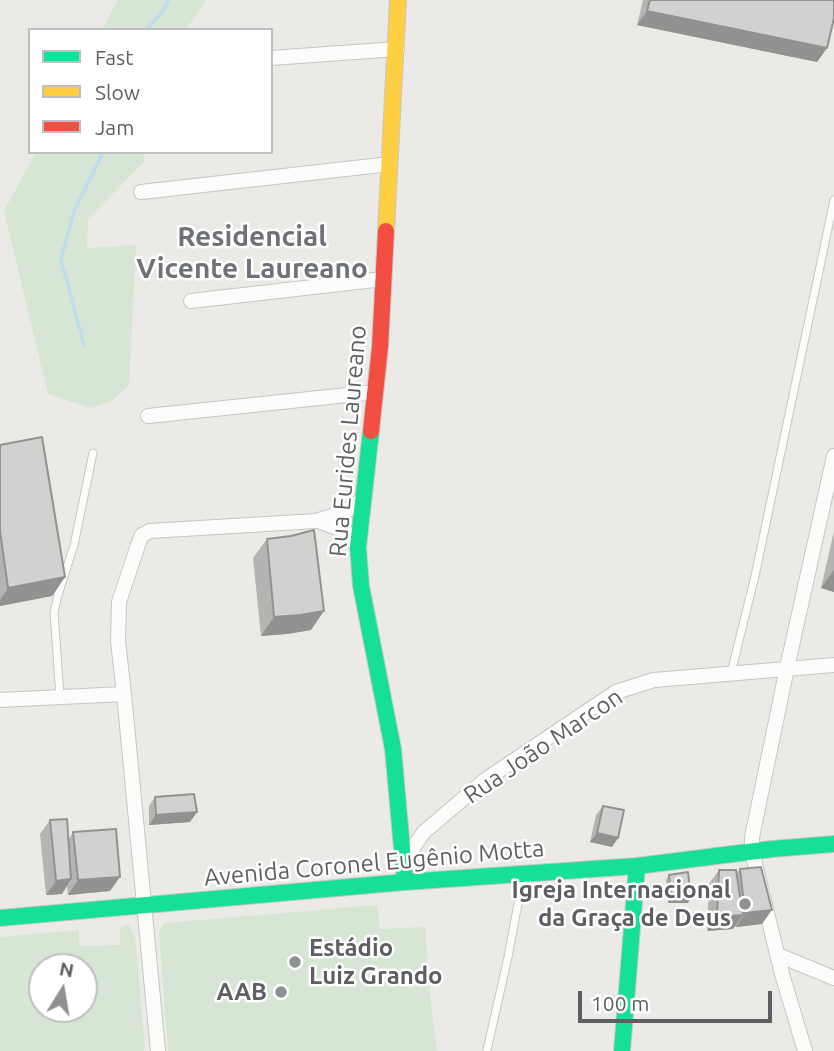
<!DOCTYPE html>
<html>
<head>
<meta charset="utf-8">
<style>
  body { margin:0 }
  #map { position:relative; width:834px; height:1051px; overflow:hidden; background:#ebeae7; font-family:Ubuntu,sans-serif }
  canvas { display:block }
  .legend { position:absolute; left:28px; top:28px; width:245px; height:126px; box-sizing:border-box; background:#fff; border:2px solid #bebfc1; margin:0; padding:9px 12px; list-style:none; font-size:21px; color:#5d5f63 }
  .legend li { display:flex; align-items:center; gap:14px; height:35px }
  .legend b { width:35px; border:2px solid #bebfc1 }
  .north { position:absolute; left:28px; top:953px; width:70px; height:70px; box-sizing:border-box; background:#fff; border:2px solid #bebfc1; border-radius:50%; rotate:11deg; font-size:19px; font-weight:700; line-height:28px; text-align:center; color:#5d5f63 }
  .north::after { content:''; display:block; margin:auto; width:24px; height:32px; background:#8f9091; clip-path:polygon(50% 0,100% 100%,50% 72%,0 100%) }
  .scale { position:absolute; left:578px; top:991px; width:194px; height:32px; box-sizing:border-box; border:4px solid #5d5f63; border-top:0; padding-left:9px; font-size:21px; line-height:24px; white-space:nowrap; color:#5d5f63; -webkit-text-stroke:5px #fff; paint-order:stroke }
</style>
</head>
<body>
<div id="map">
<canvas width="834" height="1051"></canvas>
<ul class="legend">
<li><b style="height:9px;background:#16e098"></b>Fast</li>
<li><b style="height:9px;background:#ffcf43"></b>Slow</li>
<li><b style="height:9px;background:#f24e42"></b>Jam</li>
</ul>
<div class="north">N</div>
<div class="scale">100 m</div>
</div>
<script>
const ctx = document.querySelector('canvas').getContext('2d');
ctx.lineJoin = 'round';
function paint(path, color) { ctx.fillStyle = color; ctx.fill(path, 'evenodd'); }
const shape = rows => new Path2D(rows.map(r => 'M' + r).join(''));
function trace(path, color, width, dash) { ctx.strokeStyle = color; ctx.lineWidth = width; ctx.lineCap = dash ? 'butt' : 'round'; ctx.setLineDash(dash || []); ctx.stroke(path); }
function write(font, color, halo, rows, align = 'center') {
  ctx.font = font + ' Ubuntu,sans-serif'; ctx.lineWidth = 5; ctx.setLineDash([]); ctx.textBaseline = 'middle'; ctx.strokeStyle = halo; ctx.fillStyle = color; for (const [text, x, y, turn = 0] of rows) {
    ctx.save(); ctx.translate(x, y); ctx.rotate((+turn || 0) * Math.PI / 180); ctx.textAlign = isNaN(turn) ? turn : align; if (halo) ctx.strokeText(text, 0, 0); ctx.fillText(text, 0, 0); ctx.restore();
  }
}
paint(shape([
  [118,0,206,0,186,30,102,30],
  [36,152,143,152,144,162,88,219,87,248,136,245,129,385,112,401,91,408,48,394,4,211],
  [377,905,380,929,425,927,430,994,437,1051,168,1051,159,931,164,923],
  [128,924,135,936,145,1049,143,1051,0,1051,0,937,79,930,79,946,120,945,120,929],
  [42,967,84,967,84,1009,42,1009]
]), '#d6e5d4');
trace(shape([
  [146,30,164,10,168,0],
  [84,345,61,259,74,211,103,152]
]), '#c0dbf0', 3.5);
const lane = shape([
  [731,673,755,576,834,200],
  [60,697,54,612,58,595,74,545,93,453],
  [487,1050,508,957,523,877]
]);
const street = shape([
  [271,58,397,49],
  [141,192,390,164],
  [191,301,383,279],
  [148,416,376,392],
  [318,521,345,531,358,547],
  [0,700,124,694],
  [403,862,424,832,485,780,616,692,654,680,834,665],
  [778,955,834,978],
  [158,1051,124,694,118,641,119,602,139,542,142,535,150,531,316,521,345,512,363,499],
  [805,1051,782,974,752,852,752,837,787,668,834,456]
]);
const fast = shape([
  [371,431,358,547,361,586,393,749,405,882],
  [0,918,405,882,637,866,772,849,834,844],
  [622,1051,637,866]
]);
const slow = shape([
  [386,231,398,0]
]);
const jam = shape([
  [371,431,380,347,386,231]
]);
trace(lane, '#c6c6c6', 9);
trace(street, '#c6c6c6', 16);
trace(fast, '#c8c8c8', 18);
trace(slow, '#c8c8c8', 18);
trace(jam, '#c8c8c8', 18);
trace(lane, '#fcfcfb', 7);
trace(street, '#fcfcfb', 14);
trace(fast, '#16e098', 16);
trace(slow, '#ffcf43', 16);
trace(jam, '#f24e42', 16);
paint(shape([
  [643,0,834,0,827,48,817,62,637,25],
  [0,445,65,577,52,596,0,606],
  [834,531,834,592,821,588],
  [267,539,311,630,287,634,261,636,253,558],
  [155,797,197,812,190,822,149,825,149,806],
  [603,806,618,838,612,847,590,842,596,815],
  [50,820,69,839,73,832,110,891,68,895,67,886,62,894,46,895,40,834],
  [740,869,762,924,736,927,735,926,733,929,707,931,709,884,719,870,737,873],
  [669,875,688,903,668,903,666,880]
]), '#b5b4b2');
paint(shape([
  [647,11,827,48,817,62,637,25],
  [834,570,834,592,821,588],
  [65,577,52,596,0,606,0,600,8,588],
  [324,611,311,630,287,634,261,636,274,617],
  [197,812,190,822,149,825,156,815],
  [597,833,618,838,612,847,590,842],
  [120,877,110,891,68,895,78,880],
  [71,879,62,894,46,895,56,881],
  [671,898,691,898,688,903,668,903],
  [772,910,762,924,736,927,745,913],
  [743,915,733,929,707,931,717,917]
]), '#939291');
const building = shape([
  [650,0,834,0,834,18,827,48,647,11,650,0],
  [42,437,65,577,8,588,0,531,0,445,42,437],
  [314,530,324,611,300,615,274,617,267,539,291,536,314,530],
  [194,794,197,812,156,815,155,797,194,794],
  [603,806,624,810,618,838,597,833,603,806],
  [67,819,71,879,56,881,50,820,67,819],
  [116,829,120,877,78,880,73,832,116,829],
  [761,867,772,910,745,913,740,869,761,867],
  [719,870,736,870,743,915,717,917,719,870],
  [688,872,691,898,671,898,669,875,688,872]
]);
paint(building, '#d2d1cf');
trace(building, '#939291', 2);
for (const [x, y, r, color] of [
  [745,904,7,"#8f9091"],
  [295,962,7,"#8f9091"],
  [281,992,7,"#8f9091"]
]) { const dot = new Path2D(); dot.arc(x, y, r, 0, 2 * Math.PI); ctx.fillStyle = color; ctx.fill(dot); trace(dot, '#fff', 2.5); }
write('24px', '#5d5f63', '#fff', [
  ["Rua Eurides Laureano",348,441,-85],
  ["Rua João Marcon",543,746,-34],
  ["Avenida Coronel Eugênio Motta",374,863,-5]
]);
write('bold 24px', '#5d5f63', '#fff', [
  ["Igreja Internacional",731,890],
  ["da Graça de Deus",731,918],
  ["Estádio",309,948,"left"],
  ["Luiz Grando",309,976,"left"],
  ["AAB",267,992]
], 'right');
write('bold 28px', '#6e7175', '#fff', [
  ["Residencial",252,237],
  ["Vicente Laureano",252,269]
]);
</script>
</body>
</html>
